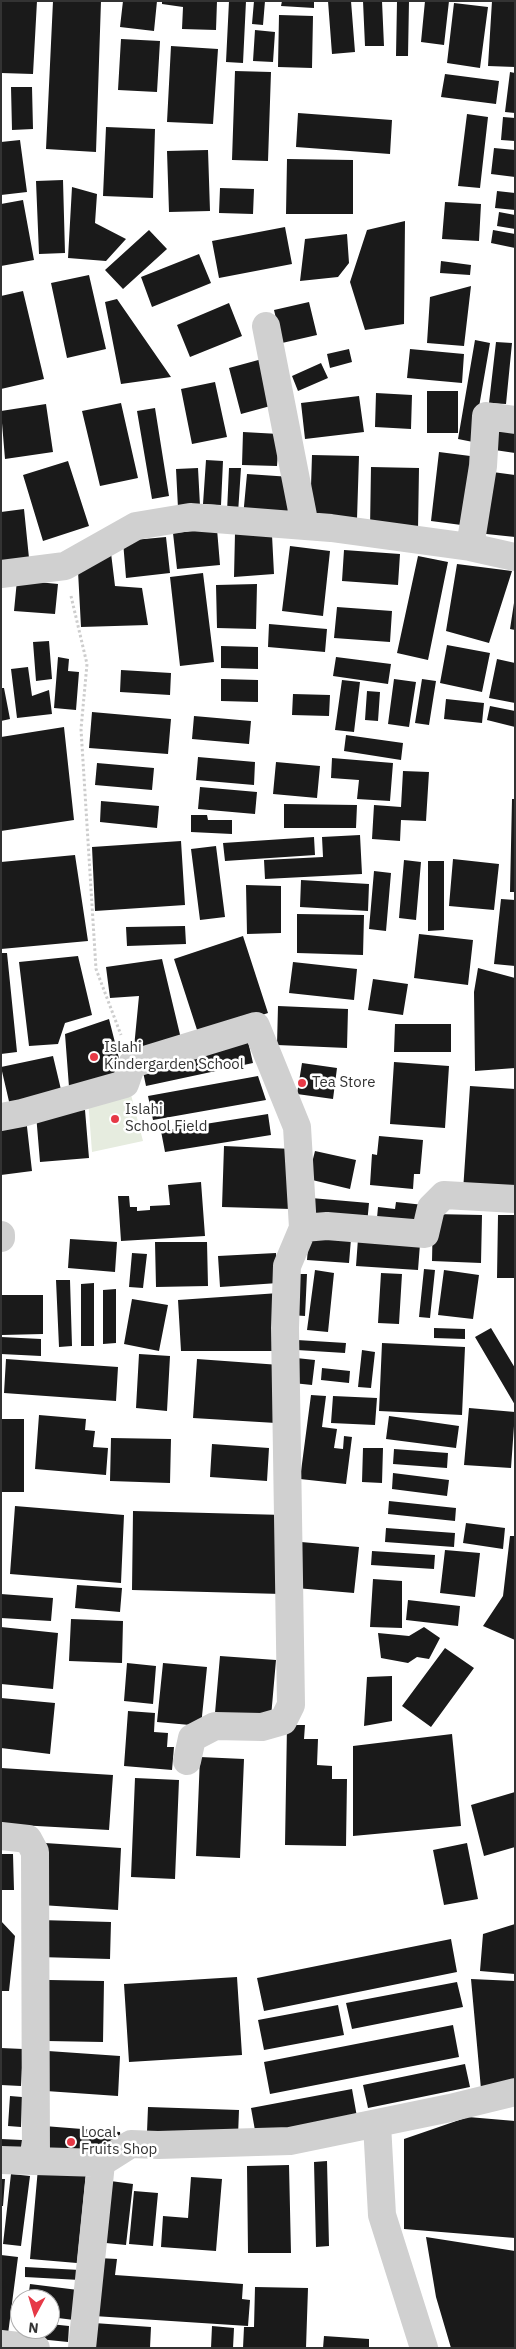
<!DOCTYPE html>
<html>
<head>
<meta charset="utf-8">
<style>
  body { margin:0 }
  #map { position:relative; width:516px; height:2349px; overflow:hidden; background:#fff; font-family:"IBM Plex Sans",sans-serif }
  canvas { display:block }
  .frame { position:absolute; inset:0; border:2px solid #333; pointer-events:none }
  .north { position:absolute; left:10px; top:2289px; width:50px; height:50px; box-sizing:border-box; background:#fff; border:1px solid #adadad; border-radius:50%; rotate:186deg; font-size:14px; font-weight:700; line-height:20px; text-align:center; color:#333 }
  .north::after { content:''; display:block; margin:auto; width:18px; height:22px; background:#e63946; clip-path:polygon(50% 0,100% 100%,50% 72%,0 100%) }
</style>
</head>
<body>
<div id="map">
<canvas width="516" height="2349"></canvas>
<div class="frame"></div>
<div class="north">N</div>
</div>
<script>
const ctx = document.querySelector('canvas').getContext('2d');
ctx.lineJoin = 'round';
function paint(path, color) { ctx.fillStyle = color; ctx.fill(path, 'evenodd'); }
const shape = rows => new Path2D(rows.map(r => 'M' + r).join(''));
function trace(path, color, width, dash) { ctx.strokeStyle = color; ctx.lineWidth = width; ctx.lineCap = dash ? 'butt' : 'round'; ctx.setLineDash(dash || []); ctx.stroke(path); }
function write(font, color, halo, rows, align = 'center') {
  ctx.font = font + ' "IBM Plex Sans",sans-serif'; ctx.lineWidth = 5; ctx.setLineDash([]); ctx.textBaseline = 'middle'; ctx.strokeStyle = halo; ctx.fillStyle = color; for (const [text, x, y, turn = 0] of rows) {
    ctx.save(); ctx.translate(x, y); ctx.rotate((+turn || 0) * Math.PI / 180); ctx.textAlign = isNaN(turn) ? turn : align; if (halo) ctx.strokeText(text, 0, 0); ctx.fillText(text, 0, 0); ctx.restore();
  }
}
paint(shape([
  [129,1087,143,1141,92,1152,88,1099]
]), '#e6ecdf');
paint(shape([
  [1,1,37,1,33,74,1,73],
  [53,1,101,1,96,152,46,149],
  [123,1,157,1,154,31,120,27],
  [162,1,217,1,216,30,182,29,183,7,162,4],
  [229,1,246,1,243,63,226,62],
  [254,1,265,1,263,25,252,24],
  [282,1,314,1,314,8,281,6],
  [328,1,351,1,355,52,332,54],
  [363,1,382,1,384,46,365,46],
  [397,1,409,1,408,56,396,56],
  [425,1,449,1,444,45,421,42],
  [492,1,515,1,515,67,488,66],
  [454,3,488,7,480,68,447,63],
  [279,15,313,16,312,68,278,67],
  [255,30,275,32,273,62,253,61],
  [121,39,160,41,157,92,118,90],
  [171,46,218,49,213,124,167,122],
  [235,71,271,72,268,161,232,160],
  [510,72,515,73,515,113,505,112],
  [445,74,499,81,496,104,441,97],
  [11,87,32,87,33,129,12,130],
  [298,113,392,120,390,154,296,147],
  [467,114,488,117,480,188,458,186],
  [503,117,515,118,515,141,501,140],
  [106,127,155,129,153,198,103,196],
  [20,140,27,192,1,195,1,142],
  [494,148,515,150,515,177,491,174],
  [208,150,210,211,169,212,167,151],
  [287,159,353,160,353,214,286,214],
  [63,180,65,253,39,254,36,181],
  [72,187,97,194,95,223,126,239,106,261,68,258],
  [220,188,254,189,253,214,219,213],
  [497,191,515,193,515,210,495,208],
  [23,200,34,260,1,266,1,204],
  [445,202,481,204,479,241,442,239],
  [499,212,515,215,515,229,497,226],
  [405,221,404,324,365,330,350,282,367,230],
  [285,227,292,264,219,278,212,241],
  [149,230,167,249,123,289,105,270],
  [493,230,515,234,515,248,491,243],
  [347,234,349,263,338,277,300,281,305,239],
  [199,254,211,283,152,307,141,277],
  [441,261,471,265,470,275,440,273],
  [89,275,106,349,67,358,51,283],
  [471,286,464,346,427,343,430,297],
  [23,291,44,379,1,389,1,296],
  [117,299,171,377,121,384,105,302],
  [309,302,317,335,282,343,274,310],
  [229,303,242,336,190,357,177,325],
  [475,340,490,343,473,442,458,439],
  [496,342,512,343,506,404,489,403],
  [349,349,352,362,330,368,327,354],
  [410,349,464,354,462,383,407,378],
  [262,359,274,405,241,414,229,368],
  [321,363,328,378,298,391,292,376],
  [215,382,227,437,192,444,181,389],
  [427,391,458,391,458,433,427,433],
  [376,393,412,395,411,429,375,427],
  [359,396,364,432,305,439,301,403],
  [121,403,138,478,100,486,82,411],
  [46,404,53,452,5,459,1,411],
  [155,408,169,496,152,499,137,411],
  [493,417,515,420,515,453,488,449],
  [243,432,279,434,277,466,242,465],
  [439,452,478,457,469,526,431,521],
  [312,455,359,456,357,519,310,518],
  [206,460,223,461,221,505,203,504],
  [68,461,89,526,43,541,23,475],
  [371,467,419,468,418,530,370,529],
  [198,468,200,506,178,508,176,469],
  [229,468,241,468,238,513,227,512],
  [485,471,515,475,515,537,477,533],
  [247,474,291,477,288,520,243,517],
  [24,509,29,558,1,561,1,512],
  [217,529,220,565,177,569,173,533],
  [235,533,272,535,274,574,234,577],
  [166,537,170,573,126,578,123,541],
  [290,546,330,551,323,616,282,611],
  [344,550,400,554,398,585,342,581],
  [111,553,115,586,142,588,148,625,81,627,78,571],
  [418,556,448,562,428,660,397,653],
  [457,564,512,571,489,643,446,631],
  [203,573,214,662,180,666,170,577],
  [17,580,58,584,55,614,14,611],
  [257,584,256,629,217,628,216,585],
  [514,603,515,603,515,630,510,629],
  [337,607,392,611,390,642,334,638],
  [269,624,327,629,325,652,268,647],
  [49,641,52,679,36,681,33,642],
  [447,645,490,653,482,692,440,683],
  [221,646,258,647,258,669,221,668],
  [58,657,69,659,68,671,79,672,76,710,54,708],
  [336,657,391,664,388,684,333,676],
  [497,659,515,663,515,703,489,698],
  [28,667,32,696,49,690,52,714,17,718,11,669],
  [121,670,171,673,170,695,120,692],
  [221,679,258,680,258,702,221,701],
  [394,679,416,682,409,727,388,724],
  [422,679,436,681,429,725,415,723],
  [342,680,360,682,354,732,335,730],
  [1,688,4,688,10,719,1,721],
  [367,691,380,692,378,721,365,720],
  [293,694,330,695,329,716,292,715],
  [446,699,484,703,482,723,444,719],
  [490,706,515,711,515,727,487,720],
  [92,712,171,719,168,754,89,748],
  [194,716,251,721,249,744,192,739],
  [64,727,74,820,1,831,1,737],
  [346,735,403,743,401,760,344,751],
  [198,757,255,762,254,785,196,780],
  [332,758,393,763,390,801,357,799,359,780,331,778],
  [276,762,320,766,317,798,273,794],
  [97,763,154,768,152,790,95,785],
  [403,771,429,772,426,821,401,820,400,841,372,839,374,805,401,807],
  [200,787,257,792,255,814,198,809],
  [512,799,515,799,515,892,510,892],
  [101,801,159,806,157,828,100,822],
  [284,804,357,805,356,828,284,828],
  [191,815,207,815,208,820,232,820,232,834,191,832],
  [360,835,362,874,265,879,264,860,323,857,322,837],
  [314,837,315,855,225,861,223,843],
  [181,841,185,905,95,911,92,847],
  [216,846,225,917,200,920,191,849],
  [75,855,88,941,1,949,1,862],
  [453,859,499,864,494,910,449,906],
  [404,860,421,862,416,920,399,918],
  [428,861,444,861,444,930,428,931],
  [374,871,391,873,386,931,369,929],
  [301,880,369,884,368,911,300,907],
  [246,885,281,886,281,933,247,934],
  [501,899,515,900,515,966,494,964],
  [297,914,364,915,363,955,297,953],
  [185,926,186,944,127,946,126,927],
  [419,934,473,940,468,985,414,978],
  [243,936,268,1013,199,1036,174,959],
  [1,953,7,953,17,1052,1,1054],
  [78,956,92,1015,65,1023,58,1044,29,1046,19,962],
  [162,959,182,1043,133,1058,139,996,110,998,106,967],
  [293,962,357,969,354,1000,289,993],
  [478,968,515,978,515,1068,475,1071,474,992],
  [373,979,408,984,403,1015,368,1010],
  [278,1006,348,1009,347,1048,277,1045],
  [109,1019,123,1074,69,1087,65,1034],
  [395,1024,451,1024,451,1052,394,1052],
  [247,1037,253,1063,146,1086,142,1067],
  [53,1056,63,1098,11,1110,1,1067],
  [394,1062,449,1066,445,1128,390,1124],
  [302,1063,337,1068,333,1099,297,1094],
  [258,1076,266,1100,153,1120,148,1096],
  [470,1086,515,1089,515,1194,463,1191],
  [85,1110,89,1158,40,1162,36,1114],
  [268,1114,271,1135,165,1152,161,1131],
  [26,1118,32,1171,1,1175,1,1121],
  [379,1136,423,1140,420,1174,414,1174,413,1189,370,1185,372,1154,377,1155],
  [224,1146,293,1149,291,1209,222,1207],
  [315,1151,356,1160,350,1189,308,1179],
  [201,1182,205,1236,121,1241,118,1196,129,1196,130,1207,137,1207,137,1211,150,1210,150,1206,170,1205,168,1185],
  [311,1198,369,1203,367,1224,309,1218],
  [396,1202,424,1205,422,1223,377,1218,378,1207,395,1209],
  [433,1214,482,1215,481,1263,432,1261],
  [498,1215,515,1215,515,1278,497,1278],
  [309,1236,351,1239,349,1263,307,1260],
  [70,1239,117,1242,115,1272,68,1268],
  [358,1239,420,1244,418,1270,356,1266],
  [155,1242,207,1242,208,1286,156,1287],
  [132,1253,147,1254,143,1288,129,1287],
  [276,1253,278,1283,220,1287,218,1256],
  [424,1269,435,1270,430,1318,419,1317],
  [315,1270,334,1273,328,1332,307,1330],
  [444,1270,479,1275,473,1319,438,1315],
  [381,1273,402,1274,399,1324,378,1323],
  [292,1274,307,1274,305,1316,290,1315],
  [56,1280,70,1280,72,1346,59,1347],
  [94,1283,94,1346,81,1346,81,1284],
  [116,1289,116,1343,103,1344,103,1290],
  [279,1293,276,1351,181,1351,178,1300],
  [1,1295,43,1295,43,1334,2,1335],
  [132,1299,168,1305,159,1351,124,1344],
  [434,1328,465,1329,465,1339,434,1338],
  [491,1328,515,1368,515,1405,475,1337],
  [1,1337,41,1339,41,1356,1,1354],
  [297,1340,346,1343,345,1353,297,1350],
  [382,1343,465,1347,462,1415,379,1411],
  [362,1350,375,1352,371,1388,358,1387],
  [139,1354,170,1356,167,1411,136,1408],
  [296,1358,315,1360,312,1385,293,1383],
  [6,1359,118,1367,116,1401,4,1393],
  [197,1359,280,1365,276,1423,193,1418],
  [322,1368,350,1371,349,1383,321,1380],
  [311,1395,326,1396,322,1427,337,1429,334,1448,343,1449,344,1436,352,1437,346,1484,300,1479],
  [333,1396,377,1398,375,1425,331,1423],
  [469,1408,515,1412,511,1468,464,1465],
  [39,1415,86,1419,85,1430,95,1431,93,1447,108,1448,106,1475,35,1469],
  [389,1416,459,1426,456,1448,386,1439],
  [1,1419,24,1419,24,1492,1,1492],
  [111,1438,171,1439,170,1483,110,1481],
  [212,1444,269,1448,267,1481,210,1477],
  [363,1448,383,1448,382,1483,362,1482],
  [394,1449,448,1453,447,1468,393,1464],
  [393,1473,449,1480,447,1496,392,1489],
  [389,1501,456,1508,455,1521,388,1514],
  [15,1506,124,1515,121,1583,10,1574],
  [133,1511,284,1515,282,1594,132,1590],
  [466,1523,505,1528,503,1549,463,1543],
  [386,1528,455,1533,454,1547,385,1542],
  [510,1536,515,1536,515,1640,483,1626,503,1596],
  [301,1542,359,1547,354,1593,296,1588],
  [445,1550,480,1553,475,1597,440,1593],
  [372,1551,435,1555,434,1569,371,1565],
  [373,1579,402,1581,402,1628,370,1627],
  [77,1585,122,1588,120,1612,75,1608],
  [1,1594,53,1598,51,1621,1,1618],
  [408,1600,460,1606,458,1626,406,1620],
  [71,1619,123,1621,122,1663,69,1661],
  [1,1627,58,1633,53,1689,1,1684],
  [424,1627,440,1638,429,1659,417,1657,408,1663,381,1658,378,1633,409,1636],
  [445,1648,474,1668,431,1727,402,1706],
  [220,1656,276,1660,271,1717,215,1713],
  [127,1663,156,1666,153,1704,124,1701],
  [163,1663,207,1667,201,1726,157,1722],
  [392,1676,392,1721,364,1726,367,1677],
  [1,1698,55,1703,50,1754,1,1748],
  [128,1711,155,1713,154,1732,168,1733,167,1747,174,1747,172,1770,124,1766],
  [287,1725,305,1725,304,1739,318,1739,317,1765,332,1766,332,1779,347,1779,346,1846,285,1845],
  [452,1734,461,1826,353,1836,353,1746],
  [200,1757,244,1759,240,1858,196,1856],
  [1,1768,113,1775,109,1830,1,1824],
  [135,1778,179,1780,175,1879,131,1877],
  [515,1792,515,1847,484,1856,471,1805],
  [45,1843,121,1848,118,1910,41,1905],
  [467,1843,478,1899,444,1905,433,1850],
  [1,1854,13,1854,14,1890,1,1890],
  [40,1920,111,1922,110,1959,39,1957],
  [1,1921,15,1936,9,1991,1,1991],
  [515,1924,515,1974,480,1971,483,1934],
  [451,1939,457,1972,264,2011,257,1978],
  [237,1977,242,2055,129,2062,124,1984],
  [471,1979,515,1981,515,2081,481,2089],
  [49,1980,104,1981,103,2042,47,2041],
  [457,1982,463,2007,352,2029,346,2003],
  [338,2005,344,2035,264,2050,258,2020],
  [453,2025,459,2057,270,2094,264,2062],
  [1,2048,23,2049,21,2086,1,2085],
  [48,2051,120,2056,118,2096,46,2091],
  [465,2064,470,2087,368,2108,363,2085],
  [352,2089,357,2117,256,2136,251,2108],
  [10,2096,22,2097,21,2127,8,2126],
  [148,2107,239,2110,238,2136,147,2132],
  [468,2117,515,2121,515,2238,404,2229,404,2139],
  [44,2126,120,2132,121,2142,101,2155,42,2153],
  [1,2139,22,2140,20,2156,1,2154],
  [327,2161,329,2246,316,2247,314,2162],
  [289,2165,291,2253,248,2253,247,2166],
  [38,2168,86,2173,77,2263,30,2259],
  [11,2174,30,2176,21,2246,3,2244],
  [191,2177,222,2179,216,2251,161,2247,163,2216,188,2218],
  [1,2179,5,2179,3,2206,1,2206],
  [103,2180,133,2184,126,2245,96,2242],
  [134,2191,158,2193,153,2246,129,2244],
  [426,2237,515,2251,515,2348,451,2348,436,2297],
  [1,2255,18,2257,8,2334,1,2333],
  [98,2258,117,2259,115,2275,243,2284,242,2299,250,2300,248,2326,94,2316],
  [25,2267,80,2270,80,2280,25,2277],
  [30,2284,78,2290,74,2320,50,2317,50,2299,28,2299],
  [255,2287,308,2288,306,2348,243,2348,244,2327,254,2327],
  [94,2323,151,2327,150,2348,92,2348],
  [50,2324,69,2326,68,2342,19,2337,20,2329,50,2329],
  [212,2326,234,2328,233,2348,211,2348],
  [324,2336,369,2339,369,2348,323,2348]
]), '#1a1a1a');
trace(shape([
  [71,596,87,664,81,729,96,969,121,1035]
]), '#cdcdcd', 3, [2.5, 2.5]);
trace(shape([
  [266,326,305,526],
  [470,547,483,466,486,416,515,420],
  [1,574,65,566,136,526,190,517,331,528,470,547,515,557],
  [1,1117,22,1113,125,1084,132,1064,256,1026,297,1127,303,1228,287,1266,285,1328,291,1705,283,1721,262,1727,215,1726,192,1738,187,1761],
  [303,1228,327,1226,425,1234,431,1208,444,1195,515,1199],
  [1,1235,1,1238],
  [1,1836,28,1839,35,1852,36,2159],
  [377,2124,382,2215,424,2348],
  [1,2160,101,2163,131,2144,158,2145,290,2141,450,2108,515,2092],
  [1,2344,36,2348],
  [82,2348,101,2163]
]), '#d0d0d0', 28);
for (const [x, y, r, color] of [
  [94,1057,5,"#e63946"],
  [302,1083,5,"#e63946"],
  [115,1119,5,"#e63946"],
  [71,2142,5,"#e63946"]
]) { const dot = new Path2D(); dot.arc(x, y, r, 0, 2 * Math.PI); ctx.fillStyle = color; ctx.fill(dot); trace(dot, '#fff', 2); }
write('15px', '#333', '#fff', [
  ["Islahi",104,1048],
  ["Kindergarden School",104,1065],
  ["Tea Store",312,1083],
  ["Islahi",125,1110],
  ["School Field",125,1127],
  ["Local",81,2133],
  ["Fruits Shop",81,2150]
], 'left');
</script>
</body>
</html>
